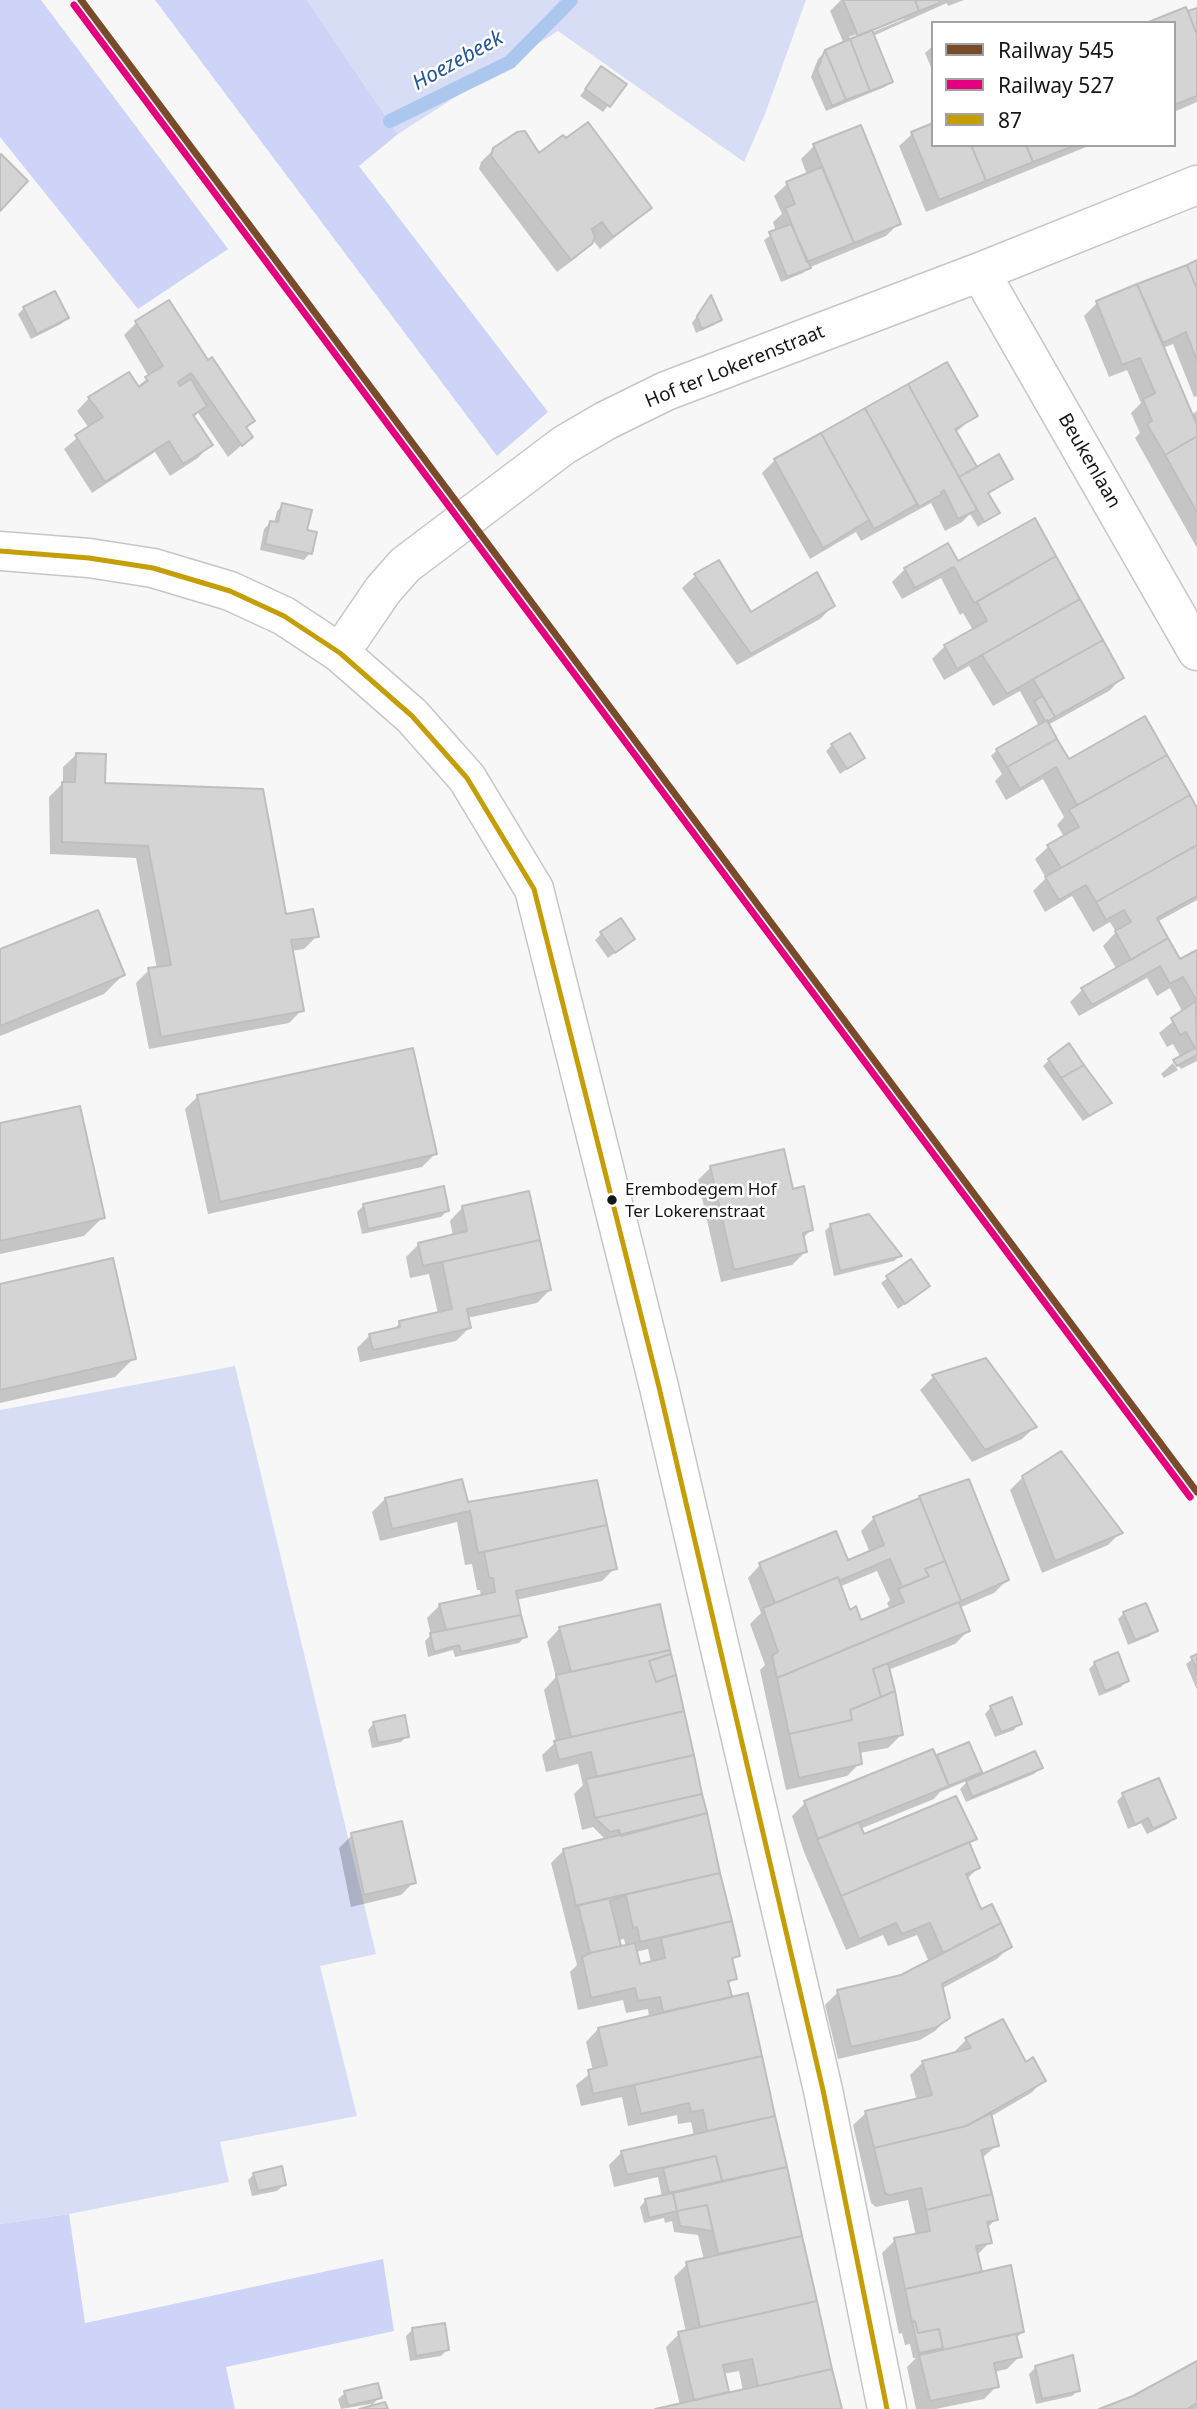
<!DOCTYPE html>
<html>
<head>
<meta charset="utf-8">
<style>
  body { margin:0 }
  #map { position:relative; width:1197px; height:2409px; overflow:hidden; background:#f7f7f8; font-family:"Noto Sans",sans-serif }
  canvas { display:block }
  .legend { position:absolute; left:931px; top:21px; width:245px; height:126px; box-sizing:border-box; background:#fff; border:2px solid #a2a2a2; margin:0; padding:9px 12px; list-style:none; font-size:21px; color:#161617 }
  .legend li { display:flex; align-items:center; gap:14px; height:35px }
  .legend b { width:35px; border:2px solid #a2a2a2 }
</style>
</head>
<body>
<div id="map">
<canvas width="1197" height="2409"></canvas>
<ul class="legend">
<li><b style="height:9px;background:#7a4b2a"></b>Railway 545</li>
<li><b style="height:9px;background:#e5007d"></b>Railway 527</li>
<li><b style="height:9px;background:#c59e06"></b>87</li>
</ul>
</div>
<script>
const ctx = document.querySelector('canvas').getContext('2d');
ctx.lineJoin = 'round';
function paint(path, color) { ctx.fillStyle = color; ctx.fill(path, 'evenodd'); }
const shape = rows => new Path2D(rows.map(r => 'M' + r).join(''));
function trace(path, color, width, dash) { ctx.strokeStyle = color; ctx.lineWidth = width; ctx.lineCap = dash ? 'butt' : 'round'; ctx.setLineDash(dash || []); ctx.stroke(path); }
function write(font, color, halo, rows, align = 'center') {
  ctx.font = font + ' "Noto Sans",sans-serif'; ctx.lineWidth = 5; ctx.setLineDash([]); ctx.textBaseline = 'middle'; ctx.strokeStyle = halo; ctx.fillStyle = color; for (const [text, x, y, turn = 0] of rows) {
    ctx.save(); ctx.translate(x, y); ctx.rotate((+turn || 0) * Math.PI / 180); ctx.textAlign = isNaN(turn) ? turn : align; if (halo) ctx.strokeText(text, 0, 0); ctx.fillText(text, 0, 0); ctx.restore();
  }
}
paint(shape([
  [307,0,806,0,765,114,744,162,558,31,398,134],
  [235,1366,376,1954,320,1966,357,2116,220,2142,229,2182,69,2214,0,2224,0,1410]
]), '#d8ddf6');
paint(shape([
  [0,0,41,0,228,249,138,309,0,137],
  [155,0,307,0,398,134,359,166,548,412,497,456],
  [69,2214,85,2323,383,2259,394,2331,226,2367,235,2409,0,2409,0,2224]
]), '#ced4f7');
paint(shape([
  [841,0,964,0,948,6,947,3,873,36,891,81,885,87,826,111,811,77,818,59,825,52,844,44,830,11],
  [904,16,904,19,851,41,849,37],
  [1197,10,1197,102,1174,112,1174,23],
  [933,46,933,72,925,53],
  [596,75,624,84,603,112,580,96],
  [860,127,899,223,886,236,808,268,803,273,781,282,764,240,776,232,773,222,782,214,774,196,787,184,807,175,801,159,814,146],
  [912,134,933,145,1091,145,926,212,899,146],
  [494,149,650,208,637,220,600,249,592,239,577,257,557,272,479,169,481,162],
  [1197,262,1197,396,1194,397,1173,344,1163,348,1191,415,1197,411,1197,548,1135,438,1140,433,1131,413,1141,403,1127,370,1109,377,1084,316,1097,303],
  [710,298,720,319,714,325,696,333,692,323],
  [24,308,67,318,61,324,31,339,18,314],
  [136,323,208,362,253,420,245,428,251,437,228,457,198,413,193,418,210,445,198,458,170,476,155,452,92,493,64,449,89,428,77,411,89,398,137,387,149,377,124,335],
  [947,365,976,415,955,433,974,466,1011,479,987,495,997,513,978,527,970,514,962,522,945,531,931,503,861,541,856,532,810,559,762,473,775,460],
  [283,505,305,532,310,553,304,560,260,550,264,529,271,522,274,523,277,511],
  [1035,520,1122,678,1109,691,1048,725,1068,762,1144,718,1197,812,1197,900,1157,922,1179,962,1197,952,1197,1061,1181,1069,1177,1063,1173,1063,1181,1058,1173,1044,1167,1047,1159,1033,1183,1013,1170,988,1157,996,1147,978,1079,1016,1070,1002,1083,989,1117,970,1103,946,1116,932,1110,922,1093,932,1072,896,1045,912,1033,891,1046,878,1035,859,1048,847,1064,837,1057,825,1064,817,1043,779,1006,800,995,781,1002,774,991,756,997,750,1039,726,1020,691,993,706,969,666,944,680,932,659,945,646,973,630,963,613,960,615,941,578,902,599,892,582,905,569,958,563],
  [718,562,750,614,833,606,820,619,737,665,682,588,695,576],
  [832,745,863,758,840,774,826,751],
  [76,755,103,785,285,916,317,936,304,949,291,951,302,1010,289,1023,149,1049,136,983,149,970,157,969,136,858,50,854,49,797,63,783,63,767],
  [601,934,633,939,608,958,595,940],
  [0,951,123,975,104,994,0,1036],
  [1049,1060,1110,1103,1083,1121,1043,1066],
  [1173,1063,1178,1070,1164,1078,1161,1074],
  [198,1096,435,1154,422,1167,208,1214,185,1109],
  [0,1125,103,1217,84,1236,0,1254],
  [711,1167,792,1191,811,1230,802,1239,805,1252,792,1265,721,1282,698,1180],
  [528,1193,550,1290,537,1303,467,1318,469,1328,456,1341,360,1362,357,1348,370,1335,392,1331,400,1323,438,1314,429,1274,410,1278,406,1257,419,1244,453,1236,450,1221,462,1208],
  [364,1205,447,1211,441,1217,362,1234,357,1212],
  [831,1225,900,1256,894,1261,834,1276,825,1231],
  [910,1261,922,1292,898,1309,881,1283],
  [0,1286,134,1358,115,1377,0,1403],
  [985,1360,1035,1427,1022,1439,972,1462,920,1390,933,1377],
  [1023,1477,1121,1532,1108,1545,1042,1573,1010,1490],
  [596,1482,615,1568,602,1581,516,1600,525,1637,519,1643,455,1657,453,1650,428,1657,425,1641,431,1635,427,1618,440,1605,481,1597,480,1590,477,1590,472,1564,465,1565,457,1522,380,1541,372,1512,385,1499,467,1504],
  [920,1497,1007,1580,994,1593,959,1608,968,1631,955,1644,888,1670,901,1735,888,1748,859,1753,860,1763,847,1776,786,1790,760,1670,765,1665,750,1624,761,1613,748,1578,760,1565,847,1562,870,1553,861,1531,874,1518,916,1501],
  [877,1571,890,1600,887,1603,890,1610,860,1623,849,1612,839,1587],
  [659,1606,738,1955,731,1961,735,1978,727,1985,731,1999,747,1995,840,2409,663,2409,680,2405,666,2347,679,2334,686,2332,674,2277,687,2264,704,2260,698,2235,674,2232,672,2221,665,2223,664,2218,644,2223,640,2207,646,2200,662,2197,658,2177,614,2187,609,2165,622,2152,694,2136,691,2122,678,2124,677,2115,628,2126,622,2097,581,2106,576,2085,593,2071,586,2042,598,2029,649,2017,648,2009,626,2013,623,2000,578,2010,570,1972,577,1965,551,1863,564,1850,606,1840,593,1827,582,1830,574,1794,583,1785,578,1764,546,1772,542,1755,556,1742,544,1690,556,1677,547,1642,559,1629],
  [624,1939,626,1947,620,1949,618,1940],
  [648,1949,651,1963,639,1966,636,1952],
  [739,2371,743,2391,727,2394,723,2374],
  [1124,1613,1156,1630,1150,1636,1128,1645,1118,1619],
  [1197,1656,1197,1690,1186,1664],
  [1095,1663,1127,1680,1121,1687,1099,1696,1089,1669],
  [991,1707,1020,1723,1014,1730,995,1737,985,1714],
  [374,1723,407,1736,401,1742,372,1748,368,1730],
  [938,1756,980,1772,972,1780,1040,1768,1034,1774,966,1802,960,1789,969,1780,940,1792,934,1799,860,1829,863,1836,975,1839,968,1845,978,1868,967,1879,980,1911,991,1906,1010,1946,997,1959,941,1989,948,2018,935,2031,920,2040,838,2059,825,2005,838,1992,901,1977,929,1962,917,1935,888,1946,883,1935,846,1950,804,1852,792,1816,805,1803],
  [1123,1795,1174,1818,1168,1824,1147,1834,1141,1823,1128,1829,1117,1801],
  [352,1835,414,1882,401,1895,351,1907,339,1848],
  [1002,2021,1025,2064,1044,2080,1031,2093,990,2117,997,2145,981,2159,996,2219,987,2228,990,2242,977,2255,981,2274,1023,2332,1016,2338,1020,2356,1007,2369,994,2372,997,2386,984,2399,936,2409,916,2409,907,2367,916,2358,913,2358,910,2344,905,2345,902,2333,899,2334,882,2253,895,2240,916,2236,908,2200,876,2207,871,2203,853,2125,866,2113,917,2101,910,2075,923,2062,954,2054,953,2053,966,2040],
  [254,2174,284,2185,277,2191,252,2196,248,2180],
  [412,2330,447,2350,441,2356,410,2361,406,2336],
  [1197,2363,1197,2409,1104,2409,1134,2397],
  [1036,2367,1078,2390,1072,2396,1036,2404,1029,2374],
  [345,2393,380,2397,371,2406,371,2404,341,2409,338,2399]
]), '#0003');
trace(shape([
  [390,121,510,62,571,0]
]), '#abc7ee', 14);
const building = shape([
  [843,0,915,0,919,11,858,36,843,0],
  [915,0,939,0,940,3,919,11,915,0],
  [1186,7,1197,35,1197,96,1174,105,1174,23,1146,23,1186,7],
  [1197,8,1197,35,1188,11,1197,8],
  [872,30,893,82,870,91,850,39,872,30],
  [850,39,870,91,846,100,825,50,850,39],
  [825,50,846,100,832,106,817,70,825,50],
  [601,66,627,84,610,107,585,89,601,66],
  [588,122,652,208,613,237,602,222,592,229,595,237,592,244,571,260,491,156,493,148,517,132,525,131,539,153,563,135,566,138,588,122],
  [933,123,933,145,971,145,986,181,939,200,911,132,933,123],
  [861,125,901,224,854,243,813,144,861,125],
  [971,145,1026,145,1033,162,986,181,971,145],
  [1026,145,1076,145,1033,162,1026,145],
  [1,154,28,181,0,211,0,155,1,154],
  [822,167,854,243,807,262,785,208,795,204,786,182,822,167],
  [791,224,811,268,787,277,769,232,791,224],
  [1197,260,1197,289,1187,265,1197,260],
  [1187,265,1197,289,1197,361,1186,332,1163,343,1137,284,1187,265],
  [1137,284,1197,425,1197,436,1165,455,1147,424,1152,421,1143,399,1155,393,1140,358,1122,365,1096,301,1137,284],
  [55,291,69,318,37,334,23,307,55,291],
  [711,295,722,320,702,329,697,316,711,295],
  [169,300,208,360,212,357,255,421,246,427,253,437,242,446,191,373,178,382,180,386,191,379,207,406,193,415,213,445,183,464,169,441,105,482,75,435,103,417,88,397,129,372,139,387,148,381,145,377,163,366,135,321,169,300],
  [947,362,978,416,955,429,977,467,959,477,908,384,947,362],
  [908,384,977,510,958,519,944,490,941,492,942,494,919,507,865,408,908,384],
  [865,408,917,504,874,529,821,433,865,408],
  [821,433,869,520,823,548,774,459,821,433],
  [1197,436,1197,511,1196,511,1165,455,1197,436],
  [999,454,1013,479,988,493,1000,513,984,522,959,477,999,454],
  [282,503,312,510,307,530,317,532,312,554,265,544,270,521,278,522,282,503],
  [1035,518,1056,556,974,603,954,567,915,588,904,568,948,543,958,561,1035,518],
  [1056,556,1080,599,957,669,944,645,987,621,977,602,1056,556],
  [719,560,751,612,817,572,835,606,751,654,694,574,719,560],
  [1080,599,1103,640,1007,694,982,655,1080,599],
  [1103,640,1124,678,1055,717,1033,679,1103,640],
  [1043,696,1055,717,1048,721,1045,721,1034,701,1043,696],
  [1145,716,1167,755,1077,805,1056,767,1020,789,1007,767,1057,739,1069,759,1145,716],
  [1047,720,1057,739,1007,767,996,749,1047,720],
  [850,733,865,758,847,769,831,744,850,733],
  [76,753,106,754,105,783,263,789,286,914,313,909,319,937,291,940,304,1011,161,1037,148,968,171,965,148,846,62,842,62,782,75,782,76,753],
  [1167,755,1190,795,1061,868,1047,845,1079,827,1069,810,1167,755],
  [1190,795,1197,808,1197,845,1096,902,1086,885,1059,900,1045,877,1190,795],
  [1197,845,1197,896,1157,918,1168,938,1131,960,1115,931,1131,922,1124,910,1106,920,1096,902,1197,845],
  [98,910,125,975,0,1026,0,949,98,910],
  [621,918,635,939,615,953,600,932,621,918],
  [1168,938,1180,959,1197,950,1197,1001,1183,977,1170,984,1160,966,1092,1005,1081,988,1168,938],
  [1196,1001,1197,1055,1177,1066,1173,1060,1195,1048,1186,1032,1180,1035,1171,1018,1196,1001],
  [1069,1043,1084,1065,1061,1078,1048,1059,1069,1043],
  [413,1048,437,1154,220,1202,197,1095,413,1048],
  [1084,1065,1112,1103,1089,1116,1061,1078,1084,1065],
  [80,1106,105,1218,0,1241,0,1123,80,1106],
  [784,1149,793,1189,804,1186,813,1230,803,1233,807,1252,734,1270,710,1166,784,1149],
  [444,1186,449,1211,368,1229,363,1204,444,1186],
  [529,1191,540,1240,423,1266,418,1243,467,1231,462,1206,529,1191],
  [869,1214,902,1256,840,1271,830,1224,869,1214],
  [540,1240,551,1290,467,1309,471,1328,373,1350,369,1334,400,1327,399,1321,452,1309,442,1262,540,1240],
  [113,1258,136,1359,0,1390,0,1284,113,1258],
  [911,1259,930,1286,905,1304,886,1276,911,1259],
  [986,1358,1037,1427,985,1450,932,1375,986,1358],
  [1061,1451,1123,1533,1055,1561,1022,1476,1061,1451],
  [462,1479,468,1502,597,1480,607,1525,478,1553,470,1511,392,1529,385,1498,462,1479],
  [969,1479,1009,1580,961,1601,919,1496,969,1479],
  [920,1498,945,1561,925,1569,929,1576,902,1587,890,1559,839,1581,838,1577,775,1603,759,1563,836,1531,848,1560,884,1545,873,1517,920,1498],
  [607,1525,617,1569,516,1591,521,1615,446,1630,439,1604,495,1592,493,1578,489,1578,484,1552,607,1525],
  [945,1561,961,1601,777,1678,772,1656,778,1652,763,1608,838,1577,850,1610,856,1606,861,1620,904,1602,898,1589,929,1576,925,1569,945,1561],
  [959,1602,970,1631,873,1669,881,1697,850,1710,852,1720,789,1734,777,1678,959,1602],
  [1146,1603,1158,1631,1135,1640,1123,1612,1146,1603],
  [660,1604,670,1650,571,1672,559,1627,660,1604],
  [521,1615,527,1637,461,1652,459,1645,434,1652,430,1633,521,1615],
  [670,1650,671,1654,649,1661,656,1682,676,1675,684,1711,571,1737,556,1675,670,1650],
  [1118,1652,1129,1681,1105,1691,1094,1662,1118,1652],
  [671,1654,676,1675,656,1682,649,1661,671,1654],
  [1197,1654,1197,1670,1191,1657,1197,1654],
  [888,1663,895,1691,881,1697,873,1669,888,1663],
  [895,1691,903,1735,859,1743,862,1764,799,1778,789,1734,852,1720,850,1710,895,1691],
  [1012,1697,1022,1724,1001,1732,990,1706,1012,1697],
  [684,1711,694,1755,597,1777,591,1752,559,1760,554,1741,684,1711],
  [405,1715,409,1737,378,1743,373,1722,405,1715],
  [969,1742,982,1772,949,1786,937,1755,969,1742],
  [933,1749,949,1786,818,1839,804,1801,933,1749],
  [1035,1751,1043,1768,972,1797,966,1781,1035,1751],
  [694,1755,702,1794,595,1818,586,1779,694,1755],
  [1159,1778,1176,1818,1153,1829,1148,1818,1135,1825,1122,1793,1159,1778],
  [702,1794,707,1813,621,1836,619,1830,610,1832,595,1818,702,1794],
  [956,1796,977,1839,841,1896,817,1839,859,1822,864,1834,956,1796],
  [707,1813,720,1873,576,1906,563,1849,707,1813],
  [402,1821,416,1883,364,1895,351,1833,402,1821],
  [969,1842,980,1868,966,1874,981,1909,992,1904,1001,1923,943,1953,930,1923,902,1934,896,1923,859,1939,841,1896,969,1842],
  [720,1873,732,1921,640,1942,637,1927,633,1928,626,1896,610,1901,621,1946,590,1953,578,1905,720,1873],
  [732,1921,740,1956,732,1958,737,1979,728,1981,732,1997,663,2012,660,1997,638,2001,635,1988,591,1998,582,1957,590,1953,635,1943,640,1964,665,1958,661,1938,732,1921],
  [1001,1923,1012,1947,942,1984,950,2018,935,2028,851,2047,837,1990,901,1975,1001,1923],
  [748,1993,762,2056,593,2094,588,2070,607,2065,598,2028,748,1993],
  [1003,2019,1026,2062,1033,2057,1046,2081,966,2126,874,2148,865,2111,932,2095,922,2061,971,2048,965,2038,1003,2019],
  [762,2056,775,2116,707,2131,703,2110,691,2112,689,2103,641,2114,634,2085,762,2056],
  [991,2113,999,2146,981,2150,992,2194,926,2210,921,2188,890,2195,885,2193,874,2148,966,2126,991,2113],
  [775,2116,787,2167,722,2181,716,2156,627,2175,621,2151,775,2116],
  [716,2156,722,2181,669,2193,663,2168,716,2156],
  [282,2166,286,2185,258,2191,253,2173,282,2166],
  [787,2167,802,2236,718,2254,707,2205,677,2211,673,2193,787,2167],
  [673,2193,677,2211,649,2218,645,2199,673,2193],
  [992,2194,998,2220,987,2222,992,2243,976,2246,982,2272,905,2289,894,2238,930,2231,926,2210,992,2194],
  [707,2205,713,2231,680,2226,677,2211,707,2205],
  [802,2236,817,2301,700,2327,686,2262,802,2236],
  [1011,2265,1024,2332,919,2355,919,2353,943,2348,939,2329,918,2333,915,2321,912,2322,905,2289,1011,2265],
  [817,2301,832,2369,758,2386,752,2359,723,2365,729,2392,694,2400,678,2332,817,2301],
  [915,2321,918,2333,939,2329,943,2348,919,2353,912,2322,915,2321],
  [445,2323,449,2350,416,2356,412,2328,445,2323],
  [1016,2334,1022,2357,994,2363,999,2387,930,2401,919,2355,1016,2334],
  [1073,2355,1080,2391,1042,2399,1035,2366,1073,2355],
  [1197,2361,1197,2403,1187,2409,1099,2409,1133,2396,1197,2361],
  [832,2369,842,2409,655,2409,758,2386,832,2369],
  [378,2383,382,2398,348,2406,344,2391,378,2383],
  [385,2402,388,2409,359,2409,385,2402]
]);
paint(building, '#d5d4d4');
trace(building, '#bfbebe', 2);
const street = shape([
  [980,272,1197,651],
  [340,653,383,590,405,565,564,445,605,421,666,391,980,272,1197,185]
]);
const secondary = shape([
  [0,551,89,558,153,568,230,591,284,616,340,653,412,716,467,778,534,889,659,1387,823,2090,887,2409]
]);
trace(street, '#c6c6c7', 41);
trace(secondary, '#c6c6c7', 41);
trace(street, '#fefefe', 38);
trace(secondary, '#fefefe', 38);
trace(shape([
  [0,551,89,558,153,568,230,591,284,616,340,653,412,716,467,778,534,889,659,1387,823,2090,887,2409]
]), '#c59e06', 5);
trace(shape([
  [81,0,1197,1492]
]), '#7a4b2a', 7);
trace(shape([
  [74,5,1190,1497]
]), '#e5007d', 7);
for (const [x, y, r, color] of [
  [612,1200,6,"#161617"]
]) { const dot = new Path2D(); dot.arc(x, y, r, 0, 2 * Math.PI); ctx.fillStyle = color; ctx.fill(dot); trace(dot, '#fff', 2.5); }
write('17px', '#161617', '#fff', [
  ["Erembodegem Hof",625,1190],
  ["Ter Lokerenstraat",625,1212]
], 'left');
write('19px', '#161617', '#fff', [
  ["Hof ter Lokerenstraat",735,367,-22],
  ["Beukenlaan",1089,461,60]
]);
write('italic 21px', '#225698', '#fff', [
  ["Hoezebeek",458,61,-29]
]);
</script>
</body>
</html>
